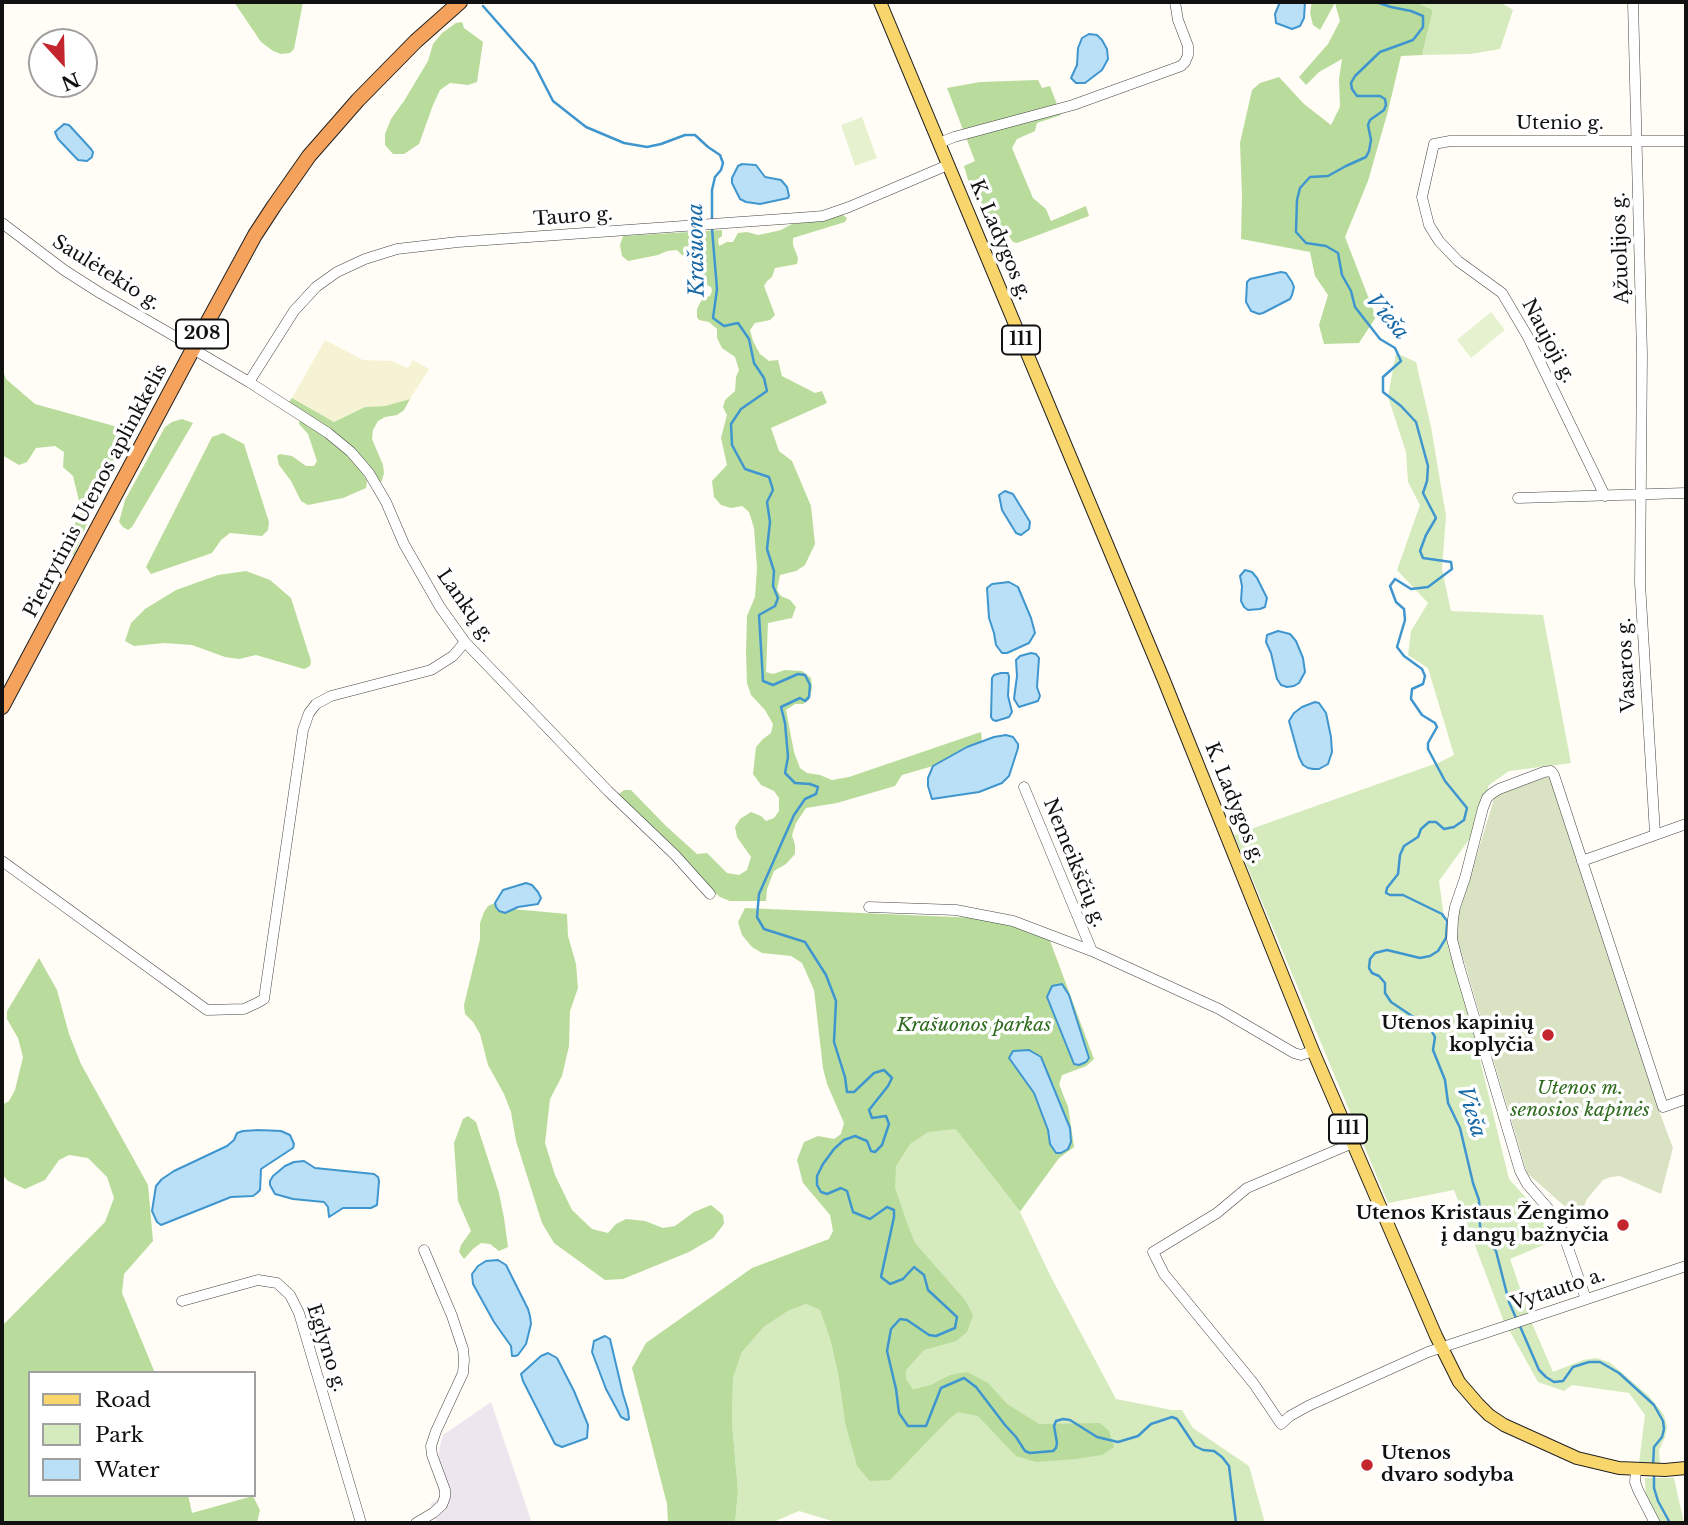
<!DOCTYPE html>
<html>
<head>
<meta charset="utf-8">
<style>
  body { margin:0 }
  #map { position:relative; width:1688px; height:1525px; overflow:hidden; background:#fffdf5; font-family:"Libre Baskerville",serif }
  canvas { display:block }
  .frame { position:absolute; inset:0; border:4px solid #111; pointer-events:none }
  .legend { position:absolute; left:28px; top:1371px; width:228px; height:126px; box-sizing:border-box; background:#fff; border:2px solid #a0a0a0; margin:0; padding:9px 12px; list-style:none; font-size:21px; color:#111 }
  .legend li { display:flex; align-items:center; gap:14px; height:35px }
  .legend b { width:35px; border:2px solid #a0a0a0 }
  .north { position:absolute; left:28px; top:28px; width:70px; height:70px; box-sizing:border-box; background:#fff; border:2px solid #a0a0a0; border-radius:50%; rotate:158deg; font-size:19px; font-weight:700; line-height:28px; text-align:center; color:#111 }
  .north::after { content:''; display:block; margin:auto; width:24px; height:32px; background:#c4262e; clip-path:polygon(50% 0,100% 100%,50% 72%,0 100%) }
</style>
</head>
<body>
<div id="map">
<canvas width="1688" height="1525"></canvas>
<div class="frame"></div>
<ul class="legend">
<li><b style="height:9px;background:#f9d66b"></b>Road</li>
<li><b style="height:19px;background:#d5ebbd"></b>Park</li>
<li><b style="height:19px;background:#b9e0f7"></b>Water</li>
</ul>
<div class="north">N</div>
</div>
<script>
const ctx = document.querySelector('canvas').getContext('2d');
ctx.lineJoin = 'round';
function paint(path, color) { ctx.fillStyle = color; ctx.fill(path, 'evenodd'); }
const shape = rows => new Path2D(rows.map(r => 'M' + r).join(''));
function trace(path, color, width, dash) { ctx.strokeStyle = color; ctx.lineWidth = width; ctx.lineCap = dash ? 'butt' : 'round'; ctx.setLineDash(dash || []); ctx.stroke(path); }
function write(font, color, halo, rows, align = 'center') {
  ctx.font = font + ' "Libre Baskerville",serif'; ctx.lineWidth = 7; ctx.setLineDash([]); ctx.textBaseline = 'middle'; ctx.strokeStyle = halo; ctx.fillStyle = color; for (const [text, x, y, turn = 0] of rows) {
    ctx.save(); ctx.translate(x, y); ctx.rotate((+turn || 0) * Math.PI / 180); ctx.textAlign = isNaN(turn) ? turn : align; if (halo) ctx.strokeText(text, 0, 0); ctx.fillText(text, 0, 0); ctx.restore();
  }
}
paint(shape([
  [491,1402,532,1523,437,1523,430,1504,440,1498,437,1481,439,1450,443,1435]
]), '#eee6ef');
paint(shape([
  [325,340,363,360,392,361,408,368,413,360,429,369,410,399,385,406,365,407,334,422,292,398]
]), '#f6f3d4');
paint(shape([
  [1395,2,1500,2,1513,10,1500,49,1470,54,1422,55,1433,10,1420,4,1400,4],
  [1396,353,1416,362,1431,427,1446,516,1442,569,1451,611,1543,615,1571,763,1509,771,1489,785,1470,838,1439,881,1448,947,1471,1023,1509,1179,1528,1200,1555,1240,1510,1259,1529,1314,1504,1322,1454,1190,1388,1203,1234,835,1440,762,1454,755,1428,668,1408,655,1411,631,1428,603,1397,570,1420,505,1408,482,1406,452,1388,397],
  [1094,1059,1086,1066,1062,1075,1059,1085,1068,1107,1074,1147,1059,1158,1020,1212,1051,1277,1116,1399,1172,1410,1182,1410,1193,1428,1249,1466,1265,1523,839,1523,799,1511,771,1523,735,1523,738,1491,732,1423,733,1378,742,1352,764,1327,788,1311,806,1304,820,1310,830,1339,838,1373,845,1423,857,1465,920,1387,913,1389,906,1379,906,1370,883,1250,903,1112],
  [1531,1321,1553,1372,1583,1360,1596,1358,1609,1362,1649,1396,1664,1415,1667,1426,1665,1437,1659,1450,1660,1463,1639,1463,1645,1415,1629,1393,1572,1385,1564,1391,1538,1382,1508,1328],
  [1645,1478,1674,1478,1684,1523,1659,1523,1646,1498]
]), '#d5ebbd');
paint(shape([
  [234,2,303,2,294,49,290,53,281,54,273,51,261,42],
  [1312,2,1395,2,1400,4,1420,4,1433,10,1422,55,1401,56,1388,111,1368,181,1345,237,1376,317,1359,343,1324,344,1319,325,1328,295,1315,276,1310,252,1241,239,1242,195,1240,143,1252,90,1260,83,1279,77,1304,104,1331,125,1340,107,1339,79,1342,59,1319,72,1306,85,1299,77,1328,44,1340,21,1335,3,1320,30,1313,25,1310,13],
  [462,22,464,28,483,42,477,82,468,85,450,83,440,90,433,105,419,144,404,154,393,154,385,145,385,134,391,119,404,101,428,61,433,44,442,33,456,23],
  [1038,80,1042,88,1050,86,1061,115,1037,123,1035,131,1017,139,1012,148,1033,198,1046,209,1051,221,1086,206,1089,216,1017,243,1013,242,1006,232,993,228,987,218,978,194,968,180,964,166,975,161,947,88,980,82],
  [843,215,847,218,845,222,793,238,793,245,798,258,797,264,775,268,772,277,767,281,764,286,775,315,770,320,755,323,750,330,753,341,760,354,769,361,778,360,782,376,815,393,822,391,827,403,771,428,779,451,792,461,811,506,815,544,805,565,796,571,780,575,777,590,781,596,790,600,796,607,792,618,768,623,766,672,773,674,785,670,802,671,811,678,812,688,809,700,803,704,795,704,786,710,794,752,800,768,807,773,820,775,832,780,849,777,981,732,982,742,967,747,933,766,902,775,895,786,837,803,806,808,796,823,792,835,795,845,795,854,786,864,774,871,767,889,766,901,730,901,720,897,705,885,618,795,624,790,631,790,666,826,697,854,707,853,727,873,739,875,747,870,751,857,737,837,735,827,740,819,751,812,761,816,766,821,774,818,779,811,779,798,774,791,761,785,753,774,756,747,763,739,771,733,773,724,765,710,751,695,747,683,746,652,747,616,755,597,757,568,754,528,749,512,742,506,731,508,721,505,714,497,712,481,727,465,721,438,727,415,723,407,725,400,735,391,736,377,739,370,735,357,722,348,717,338,717,329,709,322,699,320,697,317,697,309,702,299,710,296,712,291,711,287,705,284,701,279,700,262,696,261,692,265,677,250,667,251,658,255,628,261,622,256,620,245,623,236,722,230,722,236,718,239,719,246,727,242,733,242,738,233,747,232,758,235,768,233,781,230,792,224,824,220],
  [2,368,6,379,35,404,132,431,95,504,74,555,64,551,81,509,73,476,63,467,64,452,55,446,36,448,27,462,19,465,2,455],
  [292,398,334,422,365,407,385,406,410,399,404,410,397,415,385,417,378,421,373,430,372,439,383,465,384,473,382,481,379,482,356,450,344,440,287,404],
  [182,419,193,423,132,527,128,530,123,527,119,522,125,500,165,427,172,422],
  [300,419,314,427,347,455,361,471,367,481,366,488,343,498,308,505,301,501,291,481,279,465,277,456,280,454,292,456,306,466,314,466,317,461,308,434,299,424],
  [223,433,244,444,269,522,268,530,262,536,230,533,221,540,212,553,151,574,146,567,212,437],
  [246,571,270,580,291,598,311,661,310,666,304,669,256,655,239,659,225,657,192,645,164,643,134,646,125,641,131,623,145,609,176,590,218,575],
  [495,903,496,907,509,912,513,909,567,914,568,936,576,964,578,988,570,1011,569,1046,562,1076,550,1099,545,1143,555,1175,572,1210,592,1229,608,1233,616,1224,626,1219,645,1221,663,1228,675,1226,694,1212,711,1205,723,1215,724,1224,713,1238,689,1252,623,1279,605,1280,554,1243,542,1223,516,1141,511,1112,504,1094,488,1065,480,1034,473,1022,465,1014,464,1005,480,939,480,923,484,912,488,906],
  [745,908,977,918,1015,926,1049,938,1094,1059,1086,1066,1062,1075,1059,1084,1068,1107,1074,1147,1059,1158,1020,1211,956,1129,928,1132,910,1144,896,1166,895,1188,907,1223,915,1243,965,1300,973,1315,967,1332,956,1341,924,1350,906,1370,906,1379,913,1389,931,1385,950,1375,967,1372,988,1383,1007,1404,1039,1424,1100,1423,1109,1431,1114,1447,1102,1455,1076,1459,1036,1462,1016,1456,978,1416,958,1412,948,1420,890,1480,870,1481,857,1466,845,1423,838,1373,830,1339,820,1310,806,1304,788,1311,764,1327,742,1352,733,1378,732,1423,738,1491,735,1523,668,1523,667,1504,632,1368,646,1343,752,1268,829,1239,833,1231,830,1215,803,1183,797,1160,804,1142,818,1136,834,1139,841,1134,844,1123,827,1084,823,1068,814,990,802,963,791,956,762,953,752,947,742,935,738,922],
  [1041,1057,1061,1103,1050,1144,1048,1130,1034,1093,1009,1058],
  [39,958,57,990,69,1034,81,1064,148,1185,153,1241,124,1274,122,1293,155,1373,30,1373,30,1495,188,1495,192,1513,253,1496,260,1510,257,1523,2,1523,2,1326,105,1222,114,1198,107,1177,88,1158,69,1155,59,1160,45,1180,25,1189,8,1181,2,1174,2,1105,9,1101,15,1090,23,1057,18,1038,7,1019,7,1011],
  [468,1116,476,1122,499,1193,504,1218,508,1247,499,1251,490,1244,481,1243,473,1249,464,1259,459,1252,461,1245,471,1231,458,1201,454,1143,463,1119]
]), '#b9dc9c');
paint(shape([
  [1549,776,1661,1116,1673,1148,1661,1194,1620,1176,1611,1177,1603,1180,1587,1199,1579,1219,1527,1173,1456,934,1458,916,1495,796]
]), '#d9e3c4');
paint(shape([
  [862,117,877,158,855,166,841,125],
  [1491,312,1505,330,1471,358,1457,340]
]), '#e6f2cf');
const water = shape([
  [1280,2,1305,2,1304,18,1300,26,1292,29,1276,23,1275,14,1280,2],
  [1089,34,1097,35,1102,40,1107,49,1108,59,1102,70,1085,83,1076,83,1071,78,1077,65,1078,48,1082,38,1089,34],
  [64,124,69,125,91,149,93,152,92,157,87,161,78,160,58,139,55,132,64,124],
  [742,164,756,165,765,177,781,180,787,187,789,196,788,198,760,204,746,202,740,199,732,183,732,178,738,166,742,164],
  [1281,272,1286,273,1292,282,1294,287,1292,295,1290,299,1263,313,1259,314,1251,311,1246,302,1247,282,1250,279,1281,272],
  [1005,491,1013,494,1030,522,1029,529,1021,535,1016,533,1002,510,999,495,1005,491],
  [1245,570,1252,572,1257,578,1267,598,1265,607,1260,609,1248,610,1244,607,1241,601,1242,586,1240,576,1245,570],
  [1009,582,1018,587,1031,618,1035,633,1029,643,1007,653,1002,653,996,645,994,633,989,618,987,588,992,584,1009,582],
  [1278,631,1290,634,1296,641,1303,658,1305,672,1299,683,1294,686,1287,687,1281,685,1277,679,1271,653,1266,642,1267,635,1278,631],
  [1031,653,1036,654,1039,658,1037,687,1040,696,1038,701,1019,707,1014,699,1017,676,1016,660,1020,656,1031,653],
  [1001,673,1008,673,1009,677,1008,696,1012,712,1009,717,996,721,993,720,991,717,992,678,994,675,1001,673],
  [1315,702,1319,703,1326,713,1331,737,1332,752,1328,764,1319,769,1313,769,1308,768,1303,765,1299,757,1289,721,1294,713,1302,707,1315,702],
  [1006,735,1013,737,1018,744,1018,748,1009,776,1002,783,979,792,932,799,928,786,928,778,933,766,967,747,994,737,1006,735],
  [526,883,532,885,538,892,541,898,538,904,518,907,505,913,499,911,496,907,495,903,503,890,526,883],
  [1062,984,1069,995,1089,1058,1086,1062,1079,1065,1074,1064,1047,997,1052,986,1062,984],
  [1029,1050,1041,1057,1070,1128,1071,1142,1068,1149,1061,1153,1056,1153,1050,1144,1048,1130,1034,1093,1009,1058,1013,1051,1029,1050],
  [259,1130,281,1131,290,1135,294,1144,293,1148,261,1169,260,1190,257,1193,253,1196,231,1197,161,1225,157,1222,152,1211,156,1186,162,1179,174,1171,227,1146,234,1140,237,1133,243,1131,259,1130],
  [304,1161,315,1168,374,1174,378,1177,379,1181,377,1205,371,1208,343,1208,329,1217,328,1207,324,1202,293,1199,275,1194,270,1185,270,1181,273,1176,285,1166,294,1162,304,1161],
  [498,1260,506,1265,528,1309,530,1316,531,1324,526,1344,518,1355,515,1356,512,1356,511,1346,494,1322,473,1284,472,1274,478,1266,486,1261,498,1260],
  [605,1336,610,1339,623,1394,628,1410,629,1419,627,1420,621,1417,606,1389,592,1352,594,1341,605,1336],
  [548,1353,557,1358,574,1391,588,1425,587,1438,562,1447,555,1444,523,1381,521,1374,541,1356,548,1353]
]);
paint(water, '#b9e0f7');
trace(water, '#3f96cf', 2);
trace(shape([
  [1376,2,1391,7,1411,11,1423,16,1423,27,1413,40,1380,52,1355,76,1351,83,1352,89,1357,96,1380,96,1385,99,1386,105,1384,110,1370,120,1368,125,1371,140,1369,151,1366,157,1346,166,1328,176,1310,177,1300,188,1297,200,1296,232,1306,243,1326,246,1338,253,1342,275,1351,291,1355,307,1380,339,1395,348,1401,361,1383,377,1383,392,1401,406,1416,422,1428,466,1427,481,1423,493,1436,518,1426,535,1420,551,1423,558,1451,562,1452,569,1428,587,1411,589,1395,579,1390,586,1396,602,1404,609,1405,620,1397,647,1404,656,1422,669,1425,676,1423,684,1412,689,1411,699,1422,715,1435,723,1437,727,1428,743,1428,749,1445,781,1467,808,1464,820,1454,827,1444,829,1436,822,1429,822,1421,829,1418,837,1404,846,1400,855,1398,874,1387,888,1386,893,1390,895,1403,895,1442,914,1447,921,1446,938,1438,951,1430,956,1420,958,1387,950,1375,953,1370,959,1369,968,1372,973,1379,976,1385,983,1385,993,1391,1002,1430,1028,1435,1037,1433,1050,1445,1080,1448,1103,1460,1128,1473,1183,1479,1200,1480,1226,1484,1236,1496,1251,1509,1302,1516,1318],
  [483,6,534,64,553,101,586,127,624,143,647,147,661,144,685,135,695,135,708,147,720,155,723,163,721,170,715,177,712,190,712,222],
  [712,229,717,289,713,318,724,326,738,323,749,339,754,363,764,378,767,391,741,409,731,424,732,445,745,469,769,477,773,490,767,502,770,522,767,549,774,571,773,586,778,598,775,606,759,615,763,681,773,685,798,674,805,675,810,685,809,697,805,701,800,698,781,707,785,723,788,757,785,773,795,783,810,784,818,787,816,794,805,799,794,815,759,894,757,917,764,929,805,942,826,975,836,1001,834,1042,845,1077,847,1092,854,1092,874,1073,884,1070,892,1078,888,1086,869,1110,872,1118,886,1116,889,1124,882,1145,875,1152,871,1151,867,1141,855,1136,844,1140,834,1149,823,1164,817,1176,817,1185,821,1192,827,1194,841,1188,847,1191,853,1212,870,1219,887,1207,894,1210,894,1217,881,1277,890,1284,903,1279,914,1267,924,1275,928,1290,957,1317,955,1328,936,1336,929,1335,907,1320,900,1319,891,1329,887,1351,896,1389,899,1413,908,1426,926,1426,941,1388,964,1378,976,1387,1005,1425,1016,1437,1025,1451,1030,1453,1053,1451,1056,1448,1057,1443,1054,1426,1056,1421,1063,1419,1070,1420,1097,1437,1118,1442,1138,1436,1151,1424,1172,1417,1177,1419,1195,1446,1203,1450,1214,1451,1222,1457,1229,1466,1236,1523],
  [1519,1324,1539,1370,1546,1377,1554,1382,1563,1381,1573,1367,1589,1362,1600,1362,1619,1373,1654,1405,1663,1421,1664,1429,1662,1437,1654,1447,1653,1466],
  [1654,1473,1654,1488,1658,1501,1670,1523]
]), '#3f96cf', 2.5);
const minor = shape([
  [1633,2,1642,355,1640,583,1655,834],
  [939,143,954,137,1073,105,1181,66,1185,62,1188,55,1188,46,1178,20,1175,2],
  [2,223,64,270,100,293,176,337,193,349,249,382,328,433,351,452,369,473,386,502,404,544,440,607,465,642,608,791,675,855,710,894],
  [249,382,294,311,316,287,337,272,365,259,397,249,458,242,811,217,823,216,849,207,948,165],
  [1605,496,1528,337,1502,293,1458,261,1439,241,1429,225,1422,197,1434,144,1450,141,1686,141],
  [1518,498,1686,493],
  [1024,787,1092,951],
  [2,861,207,1010,244,1009,257,1003,264,999,303,730,309,713,316,704,331,696,431,670,453,656,465,642],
  [1582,861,1686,824],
  [869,907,956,910,1013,921,1092,951,1219,1009,1294,1053,1301,1055,1313,1051],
  [1353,1143,1247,1188,1217,1213,1153,1252,1164,1274,1254,1384,1281,1424,1290,1416,1308,1406,1428,1352,1686,1266],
  [1586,1299,1561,1228,1553,1214,1527,1184,1520,1171,1459,966,1452,939,1453,919,1455,907,1465,878,1483,808,1487,798,1491,794,1499,789,1544,772,1551,771,1554,775,1663,1107,1686,1099],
  [182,1301,258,1280,277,1283,290,1295,299,1313,361,1523],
  [1636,1470,1635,1482,1638,1490,1655,1523],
  [416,1523,433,1513,442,1505,445,1497,445,1490,432,1455,431,1446,436,1431,463,1373,464,1360,463,1349,452,1316,424,1250]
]);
const major = shape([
  [880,2,1163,678,1313,1051,1436,1336,1459,1382,1478,1404,1489,1415,1504,1425,1577,1458,1619,1468,1665,1470,1686,1468]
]);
const highway = shape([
  [2,707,193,349,255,235,274,206,309,156,358,100,416,41,460,2]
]);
trace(minor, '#444', 11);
trace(major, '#222', 14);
trace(highway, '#222', 16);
trace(minor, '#fff', 10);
trace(major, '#f9d66b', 12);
trace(highway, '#f5a25d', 14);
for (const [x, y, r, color] of [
  [1548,1035,7,"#c4262e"],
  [1623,1225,7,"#c4262e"],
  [1367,1465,7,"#c4262e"]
]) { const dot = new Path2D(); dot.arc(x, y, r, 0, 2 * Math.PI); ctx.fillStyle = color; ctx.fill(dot); trace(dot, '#fff', 2.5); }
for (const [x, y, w] of [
  [202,334,52],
  [1021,340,38],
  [1348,1129,38]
]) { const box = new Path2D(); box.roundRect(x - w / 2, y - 14.5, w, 29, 5); ctx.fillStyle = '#fff'; ctx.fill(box); trace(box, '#111', 2); }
write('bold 18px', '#111', null, [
  ["208",202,334],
  ["111",1021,340],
  ["111",1348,1129]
]);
write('19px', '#111', '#fff', [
  ["Utenio g.",1560,124],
  ["Tauro g.",573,217,-4],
  ["K. Ladygos g.",1000,240,67],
  ["Ąžuolijos g.",1621,248,-92],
  ["Saulėtekio g.",106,273,32],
  ["Naujoji g.",1548,341,62],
  ["Pietrytinis Utenos aplinkkelis",96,491,-62],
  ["Lankų g.",465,606,55],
  ["Vasaros g.",1627,665,-93],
  ["K. Ladygos g.",1234,803,68],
  ["Nemeikščių g.",1074,863,68],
  ["Vytauto a.",1558,1290,-18],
  ["Eglyno g.",326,1348,72]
]);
write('bold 19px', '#111', '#fff', [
  ["Utenos kapinių",1534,1024],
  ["koplyčia",1534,1046],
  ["Utenos Kristaus Žengimo",1609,1214],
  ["į dangų bažnyčia",1609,1236],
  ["Utenos",1381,1454,"left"],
  ["dvaro sodyba",1381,1476,"left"]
], 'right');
write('italic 19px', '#2f6b1f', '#fff', [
  ["Krašuonos parkas",974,1026],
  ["Utenos m.",1580,1089],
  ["senosios kapinės",1580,1111]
]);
write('italic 21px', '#1768a6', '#fff', [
  ["Krašuona",697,250,-91],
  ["Vieša",1387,317,50],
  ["Vieša",1471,1112,73]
]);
</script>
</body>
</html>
